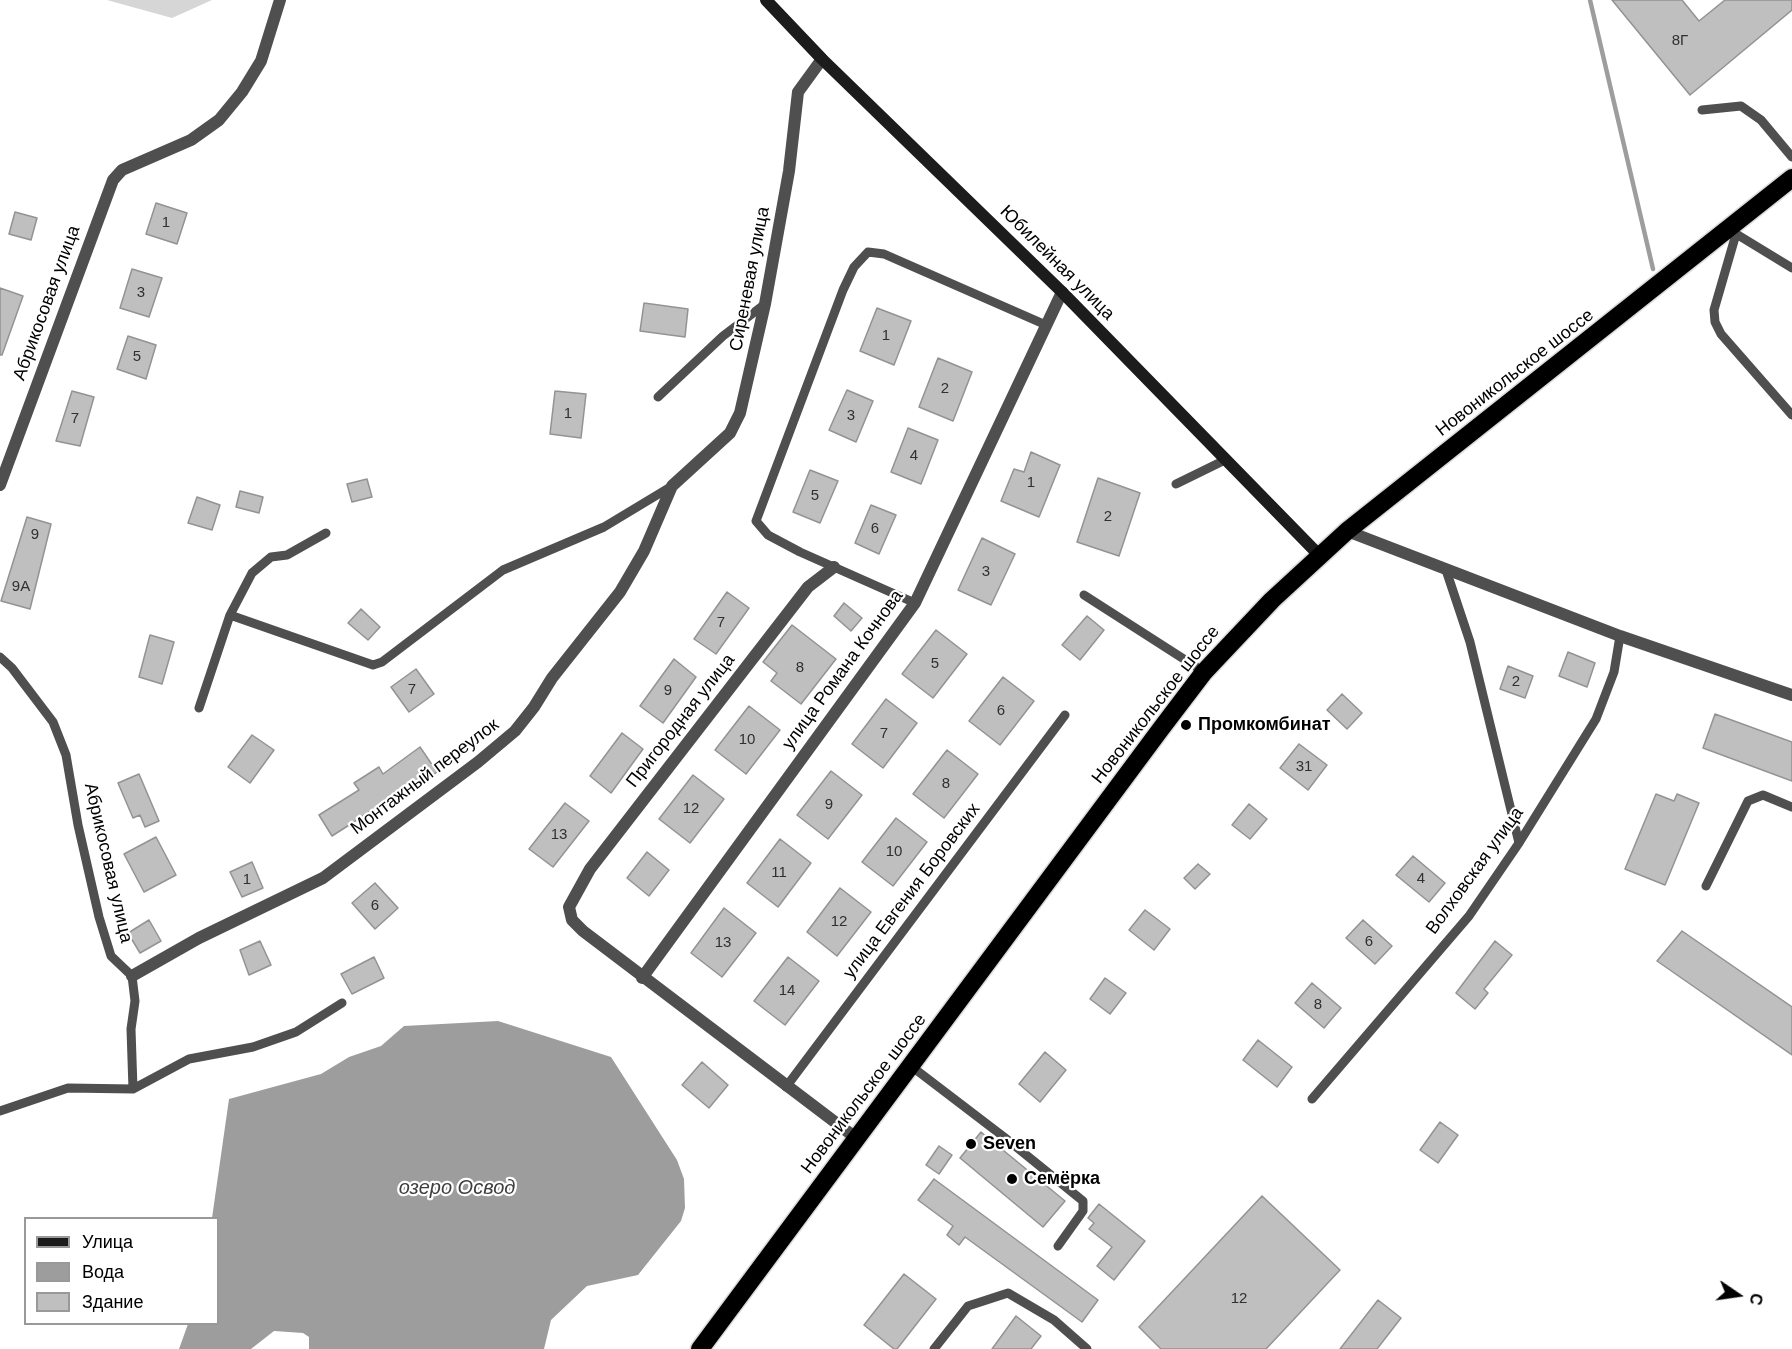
<!DOCTYPE html>
<html>
<head>
<meta charset="utf-8">
<style>
  body { margin:0 }
  #map { position:relative; width:1792px; height:1349px; overflow:hidden; background:#fff; font-family:Helvetica,sans-serif }
  canvas { display:block }
  .legend { position:absolute; left:24px; top:1217px; width:195px; height:108px; box-sizing:border-box; background:#fff; border:2px solid #999; margin:0; padding:8px 10px; list-style:none; font-size:18px; color:#000 }
  .legend li { display:flex; align-items:center; gap:12px; height:30px }
  .legend b { width:30px; border:2px solid #999 }
  .north { position:absolute; left:1708px; top:1265px; width:60px; height:60px; -webkit-text-stroke:4px #fff; paint-order:stroke; rotate:103deg; font-size:16px; font-weight:700; line-height:24px; text-align:center; color:#000 }
  .north::after { content:''; display:block; margin:auto; width:21px; height:27px; background:#000; clip-path:polygon(50% 0,100% 100%,50% 72%,0 100%) }
</style>
</head>
<body>
<div id="map">
<canvas width="1792" height="1349"></canvas>
<ul class="legend">
<li><b style="height:8px;background:#1c1c1c"></b>Улица</li>
<li><b style="height:16px;background:#9d9d9d"></b>Вода</li>
<li><b style="height:16px;background:#bfbfbf"></b>Здание</li>
</ul>
<div class="north">С</div>
</div>
<script>
const ctx = document.querySelector('canvas').getContext('2d');
ctx.lineJoin = 'round';
function paint(path, color) { ctx.fillStyle = color; ctx.fill(path, 'evenodd'); }
const shape = rows => new Path2D(rows.map(r => 'M' + r).join(''));
function trace(path, color, width, dash) { ctx.strokeStyle = color; ctx.lineWidth = width; ctx.lineCap = dash ? 'butt' : 'round'; ctx.setLineDash(dash || []); ctx.stroke(path); }
function write(font, color, halo, rows, align = 'center') {
  ctx.font = font + ' Helvetica,sans-serif'; ctx.lineWidth = 4.5; ctx.setLineDash([]); ctx.textBaseline = 'middle'; ctx.strokeStyle = halo; ctx.fillStyle = color; for (const [text, x, y, turn = 0] of rows) {
    ctx.save(); ctx.translate(x, y); ctx.rotate((+turn || 0) * Math.PI / 180); ctx.textAlign = isNaN(turn) ? turn : align; if (halo) ctx.strokeText(text, 0, 0); ctx.fillText(text, 0, 0); ctx.restore();
  }
}
paint(shape([
  [107,0,212,0,172,18]
]), '#d6d6d6');
paint(shape([
  [498,1021,611,1057,677,1160,684,1179,685,1208,681,1221,638,1275,587,1286,551,1320,544,1349,309,1349,309,1337,303,1333,274,1331,251,1349,179,1349,188,1324,218,1324,218,1218,212,1218,229,1099,321,1074,349,1057,381,1046,404,1026]
]), '#9d9d9d');
trace(shape([
  [1590,0,1653,269]
]), '#9d9d9d', 4.5);
const building = shape([
  [1612,0,1682,0,1699,21,1725,0,1792,0,1792,10,1690,95,1612,0],
  [156,203,187,213,177,244,146,234,156,203],
  [15,212,37,218,31,240,9,234,15,212],
  [132,269,162,278,149,317,120,308,132,269],
  [0,288,23,296,2,355,0,355,0,288],
  [644,303,688,309,685,337,640,331,644,303],
  [877,308,911,321,894,365,860,351,877,308],
  [128,336,156,345,146,379,117,369,128,336],
  [938,358,972,372,953,421,919,407,938,358],
  [847,390,873,401,856,442,829,430,847,390],
  [72,391,94,397,80,446,56,441,72,391],
  [555,391,586,394,581,438,550,434,555,391],
  [908,428,938,440,921,484,891,472,908,428],
  [1031,452,1060,465,1039,517,1001,501,1014,469,1024,472,1031,452],
  [810,470,838,481,820,523,793,512,810,470],
  [1098,478,1140,493,1119,556,1077,542,1098,478],
  [367,479,372,497,352,502,347,484,367,479],
  [240,491,263,497,259,513,236,507,240,491],
  [197,497,220,505,212,530,188,523,197,497],
  [871,505,896,515,879,554,855,543,871,505],
  [27,517,51,524,30,609,1,601,27,517],
  [982,538,1015,554,991,605,958,590,982,538],
  [727,592,749,608,716,654,694,639,727,592],
  [844,603,862,618,851,631,834,616,844,603],
  [361,609,380,627,368,640,348,623,361,609],
  [1087,616,1104,630,1080,660,1062,645,1087,616],
  [792,625,836,659,801,704,771,681,777,673,763,662,792,625],
  [936,630,967,654,933,698,902,674,936,630],
  [150,635,174,642,162,684,139,677,150,635],
  [1568,652,1595,663,1587,687,1559,676,1568,652],
  [674,659,696,677,663,723,640,706,674,659],
  [1508,666,1533,676,1525,698,1500,689,1508,666],
  [416,669,434,694,409,712,391,687,416,669],
  [1003,677,1034,701,1000,745,969,721,1003,677],
  [1342,694,1362,713,1347,729,1327,710,1342,694],
  [886,699,917,723,883,768,852,744,886,699],
  [749,706,780,730,746,774,715,750,749,706],
  [1715,714,1792,742,1792,781,1703,748,1715,714],
  [622,733,643,749,611,793,590,776,622,733],
  [252,735,274,750,250,783,228,767,252,735],
  [1299,744,1327,765,1308,790,1280,768,1299,744],
  [420,747,437,772,412,790,410,786,332,836,319,815,359,790,354,783,379,767,383,774,420,747],
  [947,750,978,774,944,818,913,794,947,750],
  [831,771,862,795,828,839,797,815,831,771],
  [139,774,159,821,145,827,140,815,133,818,118,783,139,774],
  [693,775,724,799,690,843,659,819,693,775],
  [1656,794,1674,801,1677,794,1699,803,1665,885,1625,869,1656,794],
  [565,803,589,821,553,867,529,849,565,803],
  [1249,804,1267,819,1250,839,1232,825,1249,804],
  [896,818,927,842,893,886,862,862,896,818],
  [156,837,176,875,144,892,124,854,156,837],
  [780,839,811,863,778,907,747,883,780,839],
  [647,852,669,870,649,896,627,878,647,852],
  [1413,856,1445,883,1429,902,1396,875,1413,856],
  [252,862,263,888,242,897,230,872,252,862],
  [1198,864,1210,874,1195,889,1184,878,1198,864],
  [375,883,398,908,375,929,352,903,375,883],
  [840,888,871,912,837,956,807,932,840,888],
  [724,908,756,933,722,977,691,953,724,908],
  [1145,910,1170,929,1154,950,1129,930,1145,910],
  [149,920,161,941,140,953,128,933,149,920],
  [1363,920,1392,946,1375,964,1346,938,1363,920],
  [1682,931,1792,1007,1792,1055,1657,961,1682,931],
  [260,941,271,965,249,975,240,950,260,941],
  [1495,941,1512,955,1484,989,1488,993,1475,1009,1456,993,1495,941],
  [374,957,384,978,352,994,341,974,374,957],
  [788,957,819,981,785,1025,754,1001,788,957],
  [1105,978,1126,993,1110,1014,1090,999,1105,978],
  [1312,983,1341,1008,1324,1028,1295,1003,1312,983],
  [1258,1040,1292,1067,1277,1087,1243,1060,1258,1040],
  [1045,1052,1066,1070,1040,1102,1019,1084,1045,1052],
  [702,1062,728,1085,709,1108,682,1085,702,1062],
  [1440,1122,1458,1135,1438,1163,1420,1150,1440,1122],
  [981,1132,1065,1201,1043,1227,960,1158,981,1132],
  [939,1146,952,1155,939,1174,926,1165,939,1146],
  [934,1179,1098,1300,1082,1322,965,1237,959,1245,947,1235,953,1226,918,1200,934,1179],
  [1262,1196,1340,1270,1266,1349,1161,1349,1139,1327,1262,1196],
  [1099,1204,1145,1241,1114,1280,1097,1266,1112,1247,1089,1229,1094,1223,1088,1218,1099,1204],
  [904,1274,936,1299,897,1349,894,1349,864,1325,904,1274],
  [1378,1300,1401,1318,1377,1349,1340,1349,1378,1300],
  [1016,1316,1041,1336,1031,1349,992,1349,1016,1316]
]);
paint(building, '#bfbfbf');
trace(building, '#939393', 1.5);
const highway = shape([
  [700,1349,1160,730,1204,672,1272,600,1347,531,1792,178]
]);
trace(highway, '#dbdbdb', 21);
trace(shape([
  [1702,110,1741,106,1761,120,1792,157],
  [1733,232,1792,268],
  [1736,234,1714,310,1715,322,1721,334,1792,415],
  [658,397,723,336,765,304],
  [1176,484,1225,460],
  [1446,570,1470,642,1519,843],
  [1084,595,1204,672],
  [915,603,800,552,768,535,756,521,843,290,854,267,868,252,884,254,1046,325],
  [230,615,373,665,382,662,503,570,604,527,672,486],
  [0,657,12,668,53,722,66,755,78,825,99,917,111,956,132,976,135,1001,131,1029,133,1089],
  [199,708,230,615,252,573,271,557,287,555,326,533],
  [1706,886,1748,801,1763,795,1792,807],
  [911,1066,1004,1137,1083,1201,1083,1211,1058,1246],
  [786,1087,1065,715],
  [1312,1099,1469,916,1519,843,1596,719,1614,672,1620,636],
  [0,1111,68,1088,133,1089,189,1059,253,1047,296,1032,342,1003],
  [934,1349,968,1306,1008,1293,1054,1320,1087,1349]
]), '#4f4f4f', 9);
trace(shape([
  [0,485,113,180,122,170,191,140,219,120,242,92,261,61,280,0],
  [1347,531,1620,636,1792,695],
  [834,567,808,587,590,869,569,907,572,920,583,931,856,1138],
  [132,976,199,938,323,878,478,762,515,731,534,707,552,678,620,592,644,551,672,486,730,433,740,413,765,304,789,171,798,92,822,59],
  [642,978,915,603,1062,292]
]), '#4f4f4f', 12);
trace(shape([
  [766,0,822,59,1062,292,1319,555]
]), '#1c1c1c', 12);
trace(highway, '#000', 18);
for (const [x, y, r, color] of [
  [1186,725,6,"#000"],
  [971,1144,6,"#000"],
  [1012,1179,6,"#000"]
]) { const dot = new Path2D(); dot.arc(x, y, r, 0, 2 * Math.PI); ctx.fillStyle = color; ctx.fill(dot); trace(dot, '#fff', 2); }
write('15px', '#303030', null, [
  ["8Г",1680,41],
  ["1",166,223],
  ["3",141,293],
  ["1",886,336],
  ["5",137,357],
  ["2",945,389],
  ["1",568,414],
  ["3",851,416],
  ["7",75,419],
  ["4",914,456],
  ["1",1031,483],
  ["5",815,496],
  ["2",1108,517],
  ["6",875,529],
  ["9",35,535],
  ["3",986,572],
  ["9А",21,587],
  ["7",721,623],
  ["5",935,664],
  ["8",800,668],
  ["2",1516,682],
  ["7",412,690],
  ["9",668,691],
  ["6",1001,711],
  ["7",884,734],
  ["10",747,740],
  ["31",1304,767],
  ["8",946,784],
  ["9",829,805],
  ["12",691,809],
  ["13",559,835],
  ["10",894,852],
  ["11",779,873],
  ["4",1421,879],
  ["1",247,880],
  ["6",375,906],
  ["12",839,922],
  ["6",1369,942],
  ["13",723,943],
  ["14",787,991],
  ["8",1318,1005],
  ["12",1239,1299]
]);
write('18px', '#000', '#fff', [
  ["Юбилейная улица",1057,263,45],
  ["Сиреневая улица",750,279,-79],
  ["Абрикосовая улица",47,303,-70],
  ["Новоникольское шоссе",1515,373,-38],
  ["улица Романа Кочнова",843,670,-54],
  ["Новоникольское шоссе",1156,705,-52],
  ["Пригородная улица",681,721,-52],
  ["Монтажный переулок",425,777,-37],
  ["Абрикосовая улица",108,863,77],
  ["Волховская улица",1475,871,-54],
  ["улица Евгения Боровских",912,891,-53],
  ["Новоникольское шоссе",864,1094,-53]
]);
write('bold 18px', '#000', '#fff', [
  ["Промкомбинат",1198,725],
  ["Seven",983,1144],
  ["Семёрка",1024,1179]
], 'left');
write('italic 20px', '#3e3e3e', '#fff', [
  ["озеро Освод",457,1188]
]);
</script>
</body>
</html>
